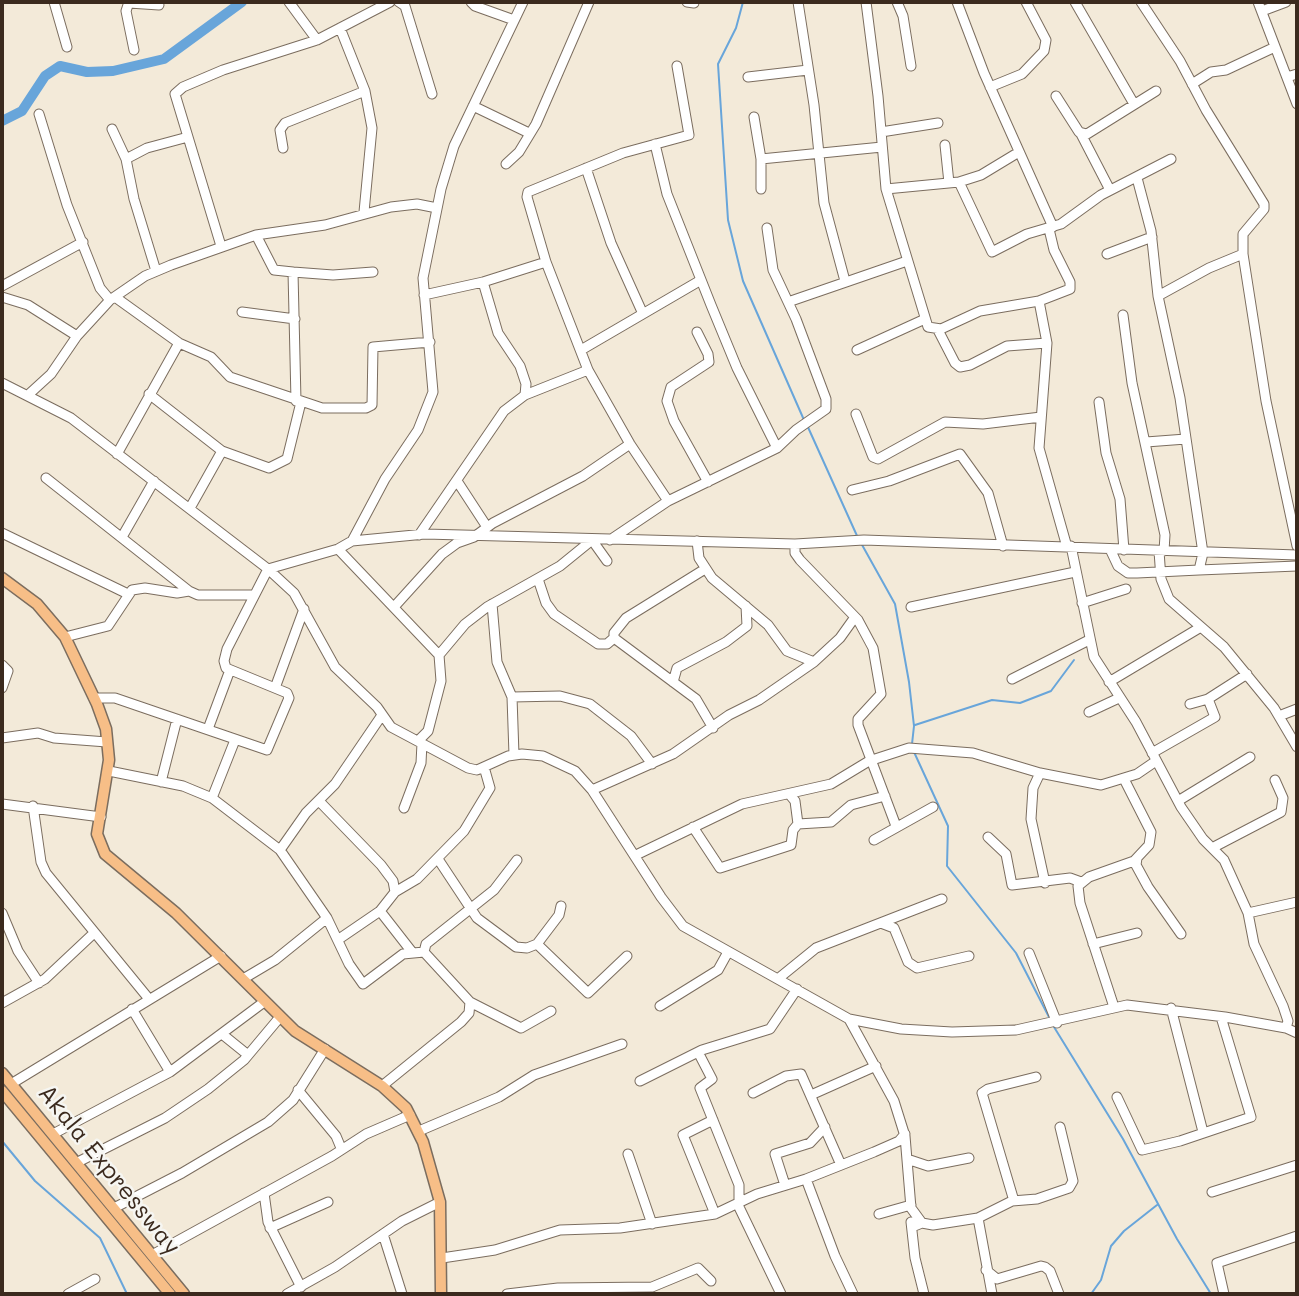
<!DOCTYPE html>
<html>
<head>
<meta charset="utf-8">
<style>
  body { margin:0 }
  #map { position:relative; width:1299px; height:1296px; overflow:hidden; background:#f3ead9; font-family:Mali,sans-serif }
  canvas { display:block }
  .frame { position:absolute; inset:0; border:4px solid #3b2a1e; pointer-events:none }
</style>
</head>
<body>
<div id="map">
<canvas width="1299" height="1296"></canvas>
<div class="frame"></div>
</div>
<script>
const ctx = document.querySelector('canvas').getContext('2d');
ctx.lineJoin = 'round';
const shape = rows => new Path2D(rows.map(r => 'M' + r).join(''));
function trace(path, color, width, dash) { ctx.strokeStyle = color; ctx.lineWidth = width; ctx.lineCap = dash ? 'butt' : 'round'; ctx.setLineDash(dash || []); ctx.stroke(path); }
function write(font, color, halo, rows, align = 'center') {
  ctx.font = font + ' Mali,sans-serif'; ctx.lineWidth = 5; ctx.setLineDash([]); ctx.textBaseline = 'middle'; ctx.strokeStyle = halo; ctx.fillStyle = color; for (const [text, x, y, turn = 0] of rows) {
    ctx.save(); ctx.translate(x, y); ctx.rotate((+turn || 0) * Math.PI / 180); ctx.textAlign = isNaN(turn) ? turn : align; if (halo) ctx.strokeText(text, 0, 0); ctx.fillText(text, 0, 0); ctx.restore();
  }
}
trace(shape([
  [743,2,736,28,718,64,728,220,743,281,804,420],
  [807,425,858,538],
  [861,543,895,604,909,682,914,726,912,744],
  [915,725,992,700,1020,703,1051,691,1074,660],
  [914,752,948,826,947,866,1016,953,1050,1019],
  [1054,1027,1123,1139,1177,1239,1211,1294],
  [2,1141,35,1181,100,1238,127,1294],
  [1091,1294,1101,1280,1111,1246,1124,1231,1157,1205]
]), '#68a5da', 2);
trace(shape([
  [2,121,22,111,45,76,60,66,87,72,113,71,164,59,242,2]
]), '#68a5da', 10);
const minor = shape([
  [54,2,67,47],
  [129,2,126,11,134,50],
  [289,2,317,40],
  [399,2,405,6,432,94],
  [471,2,475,6,514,20],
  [687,2,694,3],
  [798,2,814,105,824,203,845,281],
  [866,2,878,96,886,189],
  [897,2,903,16,911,66],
  [957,2,984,73,1053,227],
  [1075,2,1134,104],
  [1141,2,1180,61,1206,110,1264,204,1264,209,1243,234,1243,254,1266,401,1297,546],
  [1258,2,1297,104],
  [129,3,159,5],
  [1262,11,1286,2],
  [340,28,365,91,372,128,364,212],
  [748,77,808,70],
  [1287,77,1297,74],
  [1192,84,1211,72,1226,70,1275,47],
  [990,87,1022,74,1044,51,1046,40,1026,2],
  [1056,96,1079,132,1087,134,1156,91],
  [473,106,529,133],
  [39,114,67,205,100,288,110,300,145,276,171,265,256,235,325,225,391,207,417,204,437,208],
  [754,117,761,159],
  [112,129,126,159,134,199,156,271],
  [881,132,938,123],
  [1081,134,1110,190],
  [655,144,667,194,711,305,737,368,777,448],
  [945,145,949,183],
  [283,148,280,130,285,123,365,91],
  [1019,152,981,175,959,182,886,189,928,327,941,329,980,311,1039,301,1070,289,1070,282,1054,250,1049,229],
  [126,159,147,148,188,137],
  [506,164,519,152,536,124,589,2],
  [586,168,611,243,643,314],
  [959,182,992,252,1027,234,1061,224,1101,195,1171,159],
  [761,189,761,159,882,147],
  [256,235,274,270,293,272,296,401],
  [221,246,175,94,183,87,223,70,317,40,390,2],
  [1107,254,1152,237],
  [293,272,333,275,373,272],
  [483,282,498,333,520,366,526,384,525,395],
  [2,286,83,242],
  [424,295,483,282,546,262],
  [1158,296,1209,268,1243,254],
  [2,297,28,305,77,336],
  [115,297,179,343,211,357,230,377,322,408,366,408,372,405,373,347,430,342],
  [1039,301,1047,343,1039,448,1067,547],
  [788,302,907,261],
  [242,312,295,319],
  [1123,315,1132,383,1165,535,1164,551],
  [938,330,955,363,960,367,970,365,1007,346,1047,343],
  [697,332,708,354,709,362,671,387,667,401,674,421,708,482],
  [581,350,701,280],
  [857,350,925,319],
  [2,383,71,418,268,569,294,593,335,667,377,707,391,727,468,768,477,770,508,756,522,754,543,756,575,771,592,790,661,897,683,926,849,1019,901,1029,952,1032,1016,1030,1127,1005,1225,1017,1286,1028,1297,1033],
  [149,394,222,451,269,468,287,459,301,402],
  [28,395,51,374,77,336,110,300],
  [1099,402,1106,453,1120,499,1124,550],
  [856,414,873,457,878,459,945,422,983,424,1041,417],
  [1146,442,1186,439],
  [117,454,179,343],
  [46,478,189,591,198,595,252,595],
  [457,481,487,527],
  [852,490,889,481,960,454,988,493,1003,546],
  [668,501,630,444,588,370,546,262,527,197,528,192,623,153,689,135,677,66],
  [190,508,222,451],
  [2,533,128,594],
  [419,535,504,411,525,395,588,370],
  [122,537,154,481],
  [610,540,668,501,777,448,796,430,826,409,826,399,796,319,773,270,767,228],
  [352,541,385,479,418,430,433,392,423,278,441,189,454,146,523,2],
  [697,541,699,558,712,578,768,625,787,651,814,662],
  [795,544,795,553,800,560,858,620,873,648,881,694,858,719,858,725,896,826],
  [1071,546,1094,657,1136,722,1181,807,1203,839,1224,860,1248,913,1254,944,1283,1006,1288,1021,1286,1028],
  [338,549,439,655],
  [1110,549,1118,566,1128,573,1137,573,1199,570,1203,553,1180,398,1158,296,1151,231,1137,178],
  [1159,551,1161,579,1169,599,1224,647,1274,708,1297,747],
  [1199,570,1297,566],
  [538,579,546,603,554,614,598,644,607,644,614,638,614,633,626,618,705,569],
  [1082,603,1126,589],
  [492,604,497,662,512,697],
  [394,607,442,554,457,543,474,537,493,523,583,476,630,444],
  [911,607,1075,572],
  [65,637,108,626,132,590,145,588,177,593,189,591],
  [614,638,696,699,713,728],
  [2,665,8,671,2,688],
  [1012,679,1089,640],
  [673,682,677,668,726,642,747,626,746,606],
  [1109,682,1201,627],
  [275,688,304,609],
  [94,698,115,698,267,750,289,698,287,693,226,668,224,661,227,649,268,569,338,549,352,541,425,534,795,544,864,540,1297,555],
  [1190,704,1208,699,1247,674],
  [1089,712,1119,698],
  [1279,716,1297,709],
  [208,729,230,670],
  [2,738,38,733,54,738,107,742],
  [418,741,428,731,441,681,439,655,465,624,487,607,560,566,592,540,607,561],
  [1152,753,1215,717,1208,699],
  [514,755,512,697,560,696,590,704,631,736,652,764],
  [109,771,183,786,212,798,280,850,327,918,349,964,363,984,403,954,424,952],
  [1040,773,1033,788,1031,819,1045,883],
  [161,782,177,719],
  [592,790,673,754,729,715,759,700,814,662,840,638,855,617],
  [790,795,795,801,798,824],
  [212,798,235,740],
  [319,801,381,865,393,881,395,892],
  [1178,801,1250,757],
  [2,804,101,817],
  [33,806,41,862,46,873,149,999],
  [404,808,421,763,422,743],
  [693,827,720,868,791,845,793,830,798,824,831,822,851,805,885,796],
  [988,837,1006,854,1012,885,1070,878,1081,882],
  [874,840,933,807],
  [1212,848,1281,812,1283,798,1275,780],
  [280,850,306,813,335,784,382,715],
  [636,855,742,804,831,784,869,761,909,748,973,753,1040,773,1101,785,1137,774,1156,761],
  [1137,858,1136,865,1148,887,1181,934],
  [438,859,477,918,516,947,527,948,537,944,559,915,561,906],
  [380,911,412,952],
  [2,913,18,951,39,983],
  [1248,913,1297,902],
  [881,923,894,928,908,962,917,968,969,956],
  [339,939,380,911,395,892,417,879,464,831,490,788,484,767],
  [537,944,588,993,627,956],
  [1093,944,1137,933],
  [424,952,470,1002,521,1028,551,1011],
  [424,952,426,944,494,890,517,860],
  [1029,953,1057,1023],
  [779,978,816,948,942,899],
  [243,979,275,960,327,918],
  [2,1003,45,979,94,933],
  [660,1006,718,970,728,952],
  [1114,1007,1080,903,1078,886,1089,877,1134,861,1149,845,1151,832,1124,779],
  [1171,1008,1203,1132],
  [132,1009,170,1072],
  [849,1019,894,1101,905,1136,911,1208,922,1223],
  [222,1034,248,1055],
  [698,1052,712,1079,700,1088,739,1185,739,1202],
  [640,1081,702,1050,770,1029,797,989],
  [11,1084,221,956],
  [382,1086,461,1022,469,1013,470,1002],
  [298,1090,336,1136,341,1148],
  [753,1093,786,1076,801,1074,841,1165],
  [811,1095,876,1066],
  [1117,1097,1142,1150,1180,1141,1251,1117,1221,1017],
  [713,1120,683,1135,715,1214],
  [419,1131,499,1097,534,1075,622,1044],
  [53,1134,170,1072,264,1002],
  [628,1154,652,1224],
  [907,1159,928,1166,969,1158],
  [76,1163,165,1118,208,1089,244,1060,280,1017],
  [806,1179,835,1256,853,1294],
  [785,1185,775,1154,810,1143,825,1127],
  [1212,1192,1297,1165],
  [264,1193,268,1222,301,1287],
  [1014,1201,982,1093,988,1089,1036,1077],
  [738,1205,781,1294],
  [114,1208,182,1173,268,1122,293,1100,325,1049],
  [879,1214,911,1205],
  [978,1218,992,1294],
  [911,1222,915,1258,924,1294],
  [912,1227,922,1223,933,1225,978,1218,1012,1201,1037,1199,1069,1188,1073,1181,1060,1127],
  [270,1228,328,1202],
  [383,1234,402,1294],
  [152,1255,332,1156,366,1134,410,1115],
  [442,1258,495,1250,560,1230,620,1228,715,1214,757,1194,806,1179,874,1152,899,1141,905,1134],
  [986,1270,997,1279,1041,1266,1045,1267,1050,1271,1059,1294],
  [68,1294,95,1279],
  [287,1294,335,1267,402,1221,440,1202],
  [507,1294,558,1288,652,1287,698,1268,711,1281],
  [1224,1294,1217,1263,1297,1236]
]);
const major = shape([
  [2,578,37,604,65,637,97,704,106,729,109,760,97,834,105,854,176,913,295,1031,382,1086,406,1108,423,1142,440,1202,441,1294],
  [2,1073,184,1294],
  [2,1091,170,1294]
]);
trace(minor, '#7b6d5f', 11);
trace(major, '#7b6d5f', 13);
trace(minor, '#fff', 9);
trace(major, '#f7be87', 10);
write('24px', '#3b2a1e', '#f6f6f2', [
  ["Akala Expressway",109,1170,51]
]);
</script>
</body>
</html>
